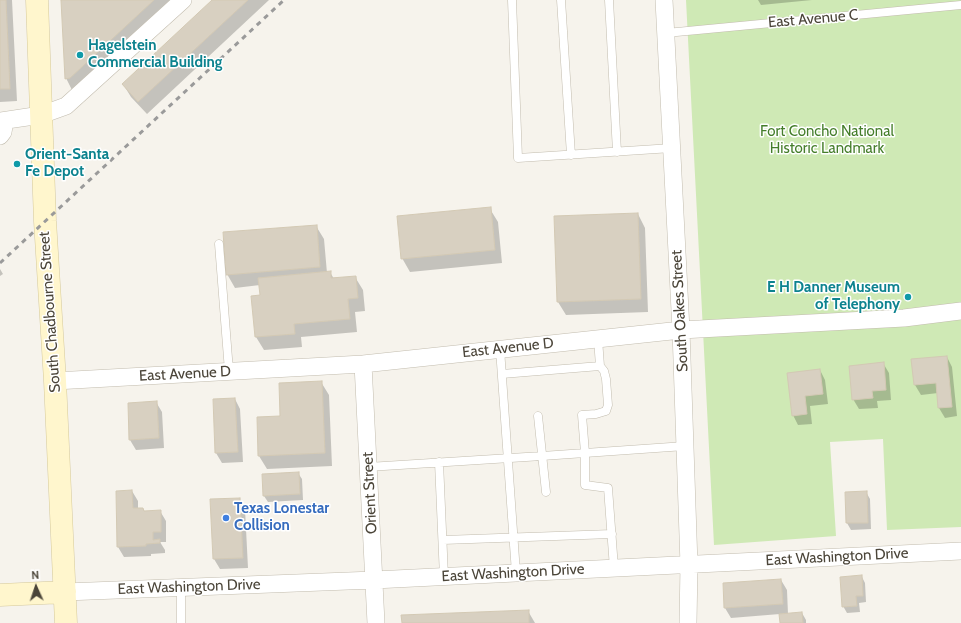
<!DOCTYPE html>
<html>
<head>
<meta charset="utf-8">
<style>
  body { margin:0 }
  #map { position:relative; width:961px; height:623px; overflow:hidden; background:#f6f3ec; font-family:Cabin,sans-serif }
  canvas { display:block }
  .north { position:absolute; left:16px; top:567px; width:40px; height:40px; -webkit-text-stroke:3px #fff; paint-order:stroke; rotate:357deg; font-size:11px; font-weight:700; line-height:16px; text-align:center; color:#4b4539 }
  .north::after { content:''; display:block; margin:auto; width:14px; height:18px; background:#4b4539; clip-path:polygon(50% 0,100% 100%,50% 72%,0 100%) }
</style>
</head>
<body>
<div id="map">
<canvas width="961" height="623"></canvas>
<div class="north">N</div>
</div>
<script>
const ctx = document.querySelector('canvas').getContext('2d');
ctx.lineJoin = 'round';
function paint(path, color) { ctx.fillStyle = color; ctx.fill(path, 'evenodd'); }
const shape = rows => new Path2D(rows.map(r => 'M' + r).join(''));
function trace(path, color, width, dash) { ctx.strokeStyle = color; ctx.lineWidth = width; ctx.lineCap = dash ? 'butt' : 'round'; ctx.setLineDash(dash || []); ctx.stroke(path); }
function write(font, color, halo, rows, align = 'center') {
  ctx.font = font + ' Cabin,sans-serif'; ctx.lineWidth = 3; ctx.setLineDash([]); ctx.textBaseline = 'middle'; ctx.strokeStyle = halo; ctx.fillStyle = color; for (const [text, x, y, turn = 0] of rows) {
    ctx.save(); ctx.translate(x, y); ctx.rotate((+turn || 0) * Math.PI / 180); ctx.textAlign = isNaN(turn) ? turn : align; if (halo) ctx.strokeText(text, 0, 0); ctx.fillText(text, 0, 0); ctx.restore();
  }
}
paint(shape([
  [686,0,961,0,961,527,887,530,883,439,830,442,836,536,714,545]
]), '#cfe9b5');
paint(shape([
  [0,0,12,0,17,101,0,102],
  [62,0,175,0,73,92,66,78],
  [213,0,269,0,147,114,131,97,123,84],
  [758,0,812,0,761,5],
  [490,209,498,222,502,263,410,272,402,258],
  [638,214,645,228,648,312,566,315,558,302],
  [316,226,324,239,327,273,330,272,334,279,355,277,363,290,365,311,355,312,357,332,301,337,302,347,264,350,256,337,252,297,261,296,260,285,235,288,227,274],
  [0,269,3,274,0,276],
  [947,357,952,367,957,416,945,418,939,408,938,393,921,395,915,385],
  [883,363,889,373,891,400,877,401,878,408,859,409,853,399],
  [820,370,825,380,828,404,810,406,812,424,798,425,793,415],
  [321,382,329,395,332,466,267,469,259,456,281,417],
  [235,399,240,409,243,462,222,463,216,453],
  [156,402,162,412,164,448,136,450,130,440],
  [298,473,302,479,303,500,268,502,264,496],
  [132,491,138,501,138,509,143,509,145,512,160,511,166,521,166,542,160,542,165,550,165,553,151,554,151,556,124,557,118,547],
  [866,492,870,499,871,529,851,530,847,523,846,493],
  [239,499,245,509,248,568,220,569,214,559,211,500],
  [862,577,865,583,866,602,859,603,860,612,847,613,843,606],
  [781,580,787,590,788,614,802,613,806,620,806,623,781,623,780,614,731,618,725,608],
  [528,611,535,623,403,623]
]), '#0003');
const building = shape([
  [0,0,6,0,10,89,0,89,0,0],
  [61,0,154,0,70,78,65,79,61,0],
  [212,0,248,0,138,102,122,84,212,0],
  [491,207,495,250,401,259,397,216,491,207],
  [638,213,641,299,557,302,554,216,638,213],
  [317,225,320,267,226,275,223,232,317,225],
  [331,271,331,278,356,276,358,298,348,299,350,319,294,324,295,334,255,337,251,296,260,295,258,278,331,271],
  [947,356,952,407,938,408,936,383,914,385,911,359,947,356],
  [884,362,886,390,872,391,873,398,852,400,849,366,884,362],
  [820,369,823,394,805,396,807,414,792,416,787,373,820,369],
  [322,381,325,453,258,456,257,417,280,416,279,383,322,381],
  [235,398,238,452,215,453,213,399,235,398],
  [157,401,159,438,129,440,128,403,157,401],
  [299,472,300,494,263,496,262,474,299,472],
  [132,490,133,508,143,508,144,511,161,510,161,532,153,532,153,540,160,539,160,543,146,544,146,546,117,547,116,491,132,490],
  [867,491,868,523,846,523,845,492,867,491],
  [240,498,243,558,213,559,210,499,240,498],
  [862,575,863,596,856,596,857,606,842,607,840,577,862,575],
  [781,579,783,604,724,608,723,583,781,579],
  [529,610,529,623,402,623,401,615,529,610],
  [802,612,803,623,780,623,779,614,802,612]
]);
paint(building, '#d8d0c1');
trace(building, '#d3c9b4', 1);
const lane = shape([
  [512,0,518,158,672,148],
  [561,0,571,155],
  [609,0,617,152],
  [666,33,961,5],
  [219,244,229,371],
  [598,339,600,366],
  [500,349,516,573],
  [502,374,600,366,604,371,606,379,608,405,606,411,596,414,582,415,585,453,585,485,608,488,614,568],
  [538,416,546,492],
  [439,462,444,577],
  [368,467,542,456,685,446],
  [443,540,612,534],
  [181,587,181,623]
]);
const street = shape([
  [664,0,681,330,689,565,688,623],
  [0,121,41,115,66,106,183,0],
  [0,136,3,132,5,121],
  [363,364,376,623],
  [55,381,363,364,681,330,904,318,961,311],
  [65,592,374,580,961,551]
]);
const secondary = shape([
  [37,0,45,221,55,381,66,623],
  [0,595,65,592]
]);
trace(lane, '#c2bcae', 9);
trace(street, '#c2bcae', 18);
trace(secondary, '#d5c99b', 23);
trace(lane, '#fff', 8);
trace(street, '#fff', 17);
trace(secondary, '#fff6cd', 22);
trace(shape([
  [0,263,284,0]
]), '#9a9a9a', 3, [5, 5]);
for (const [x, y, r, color] of [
  [80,55,4,"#0f9aa8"],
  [17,164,4,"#0f9aa8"],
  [908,297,4,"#0f9aa8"],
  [226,518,4,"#3f7fe0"]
]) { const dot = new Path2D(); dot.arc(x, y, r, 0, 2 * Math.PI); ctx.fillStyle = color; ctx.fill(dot); trace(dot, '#fff', 1.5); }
write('15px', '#4b4539', '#fff', [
  ["East Avenue C",813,19,-5],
  ["South Oakes Street",680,311,-93],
  ["South Chadbourne Street",50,312,-94],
  ["East Avenue D",508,348,-6],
  ["East Avenue D",185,374,-3],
  ["Orient Street",370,493,-93],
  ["East Washington Drive",837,557,-3],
  ["East Washington Drive",513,573,-3],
  ["East Washington Drive",189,587,-2]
]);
write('bold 15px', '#0d838f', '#fff', [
  ["Hagelstein",88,46],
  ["Commercial Building",88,63],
  ["Orient-Santa",25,155],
  ["Fe Depot",25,172],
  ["E H Danner Museum",900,288,"right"],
  ["of Telephony",900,305,"right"]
], 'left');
write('15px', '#457e2b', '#fff', [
  ["Fort Concho National",827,132],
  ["Historic Landmark",827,149]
]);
write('bold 15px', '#366cbe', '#fff', [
  ["Texas Lonestar",234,509],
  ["Collision",234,526]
], 'left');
</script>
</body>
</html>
